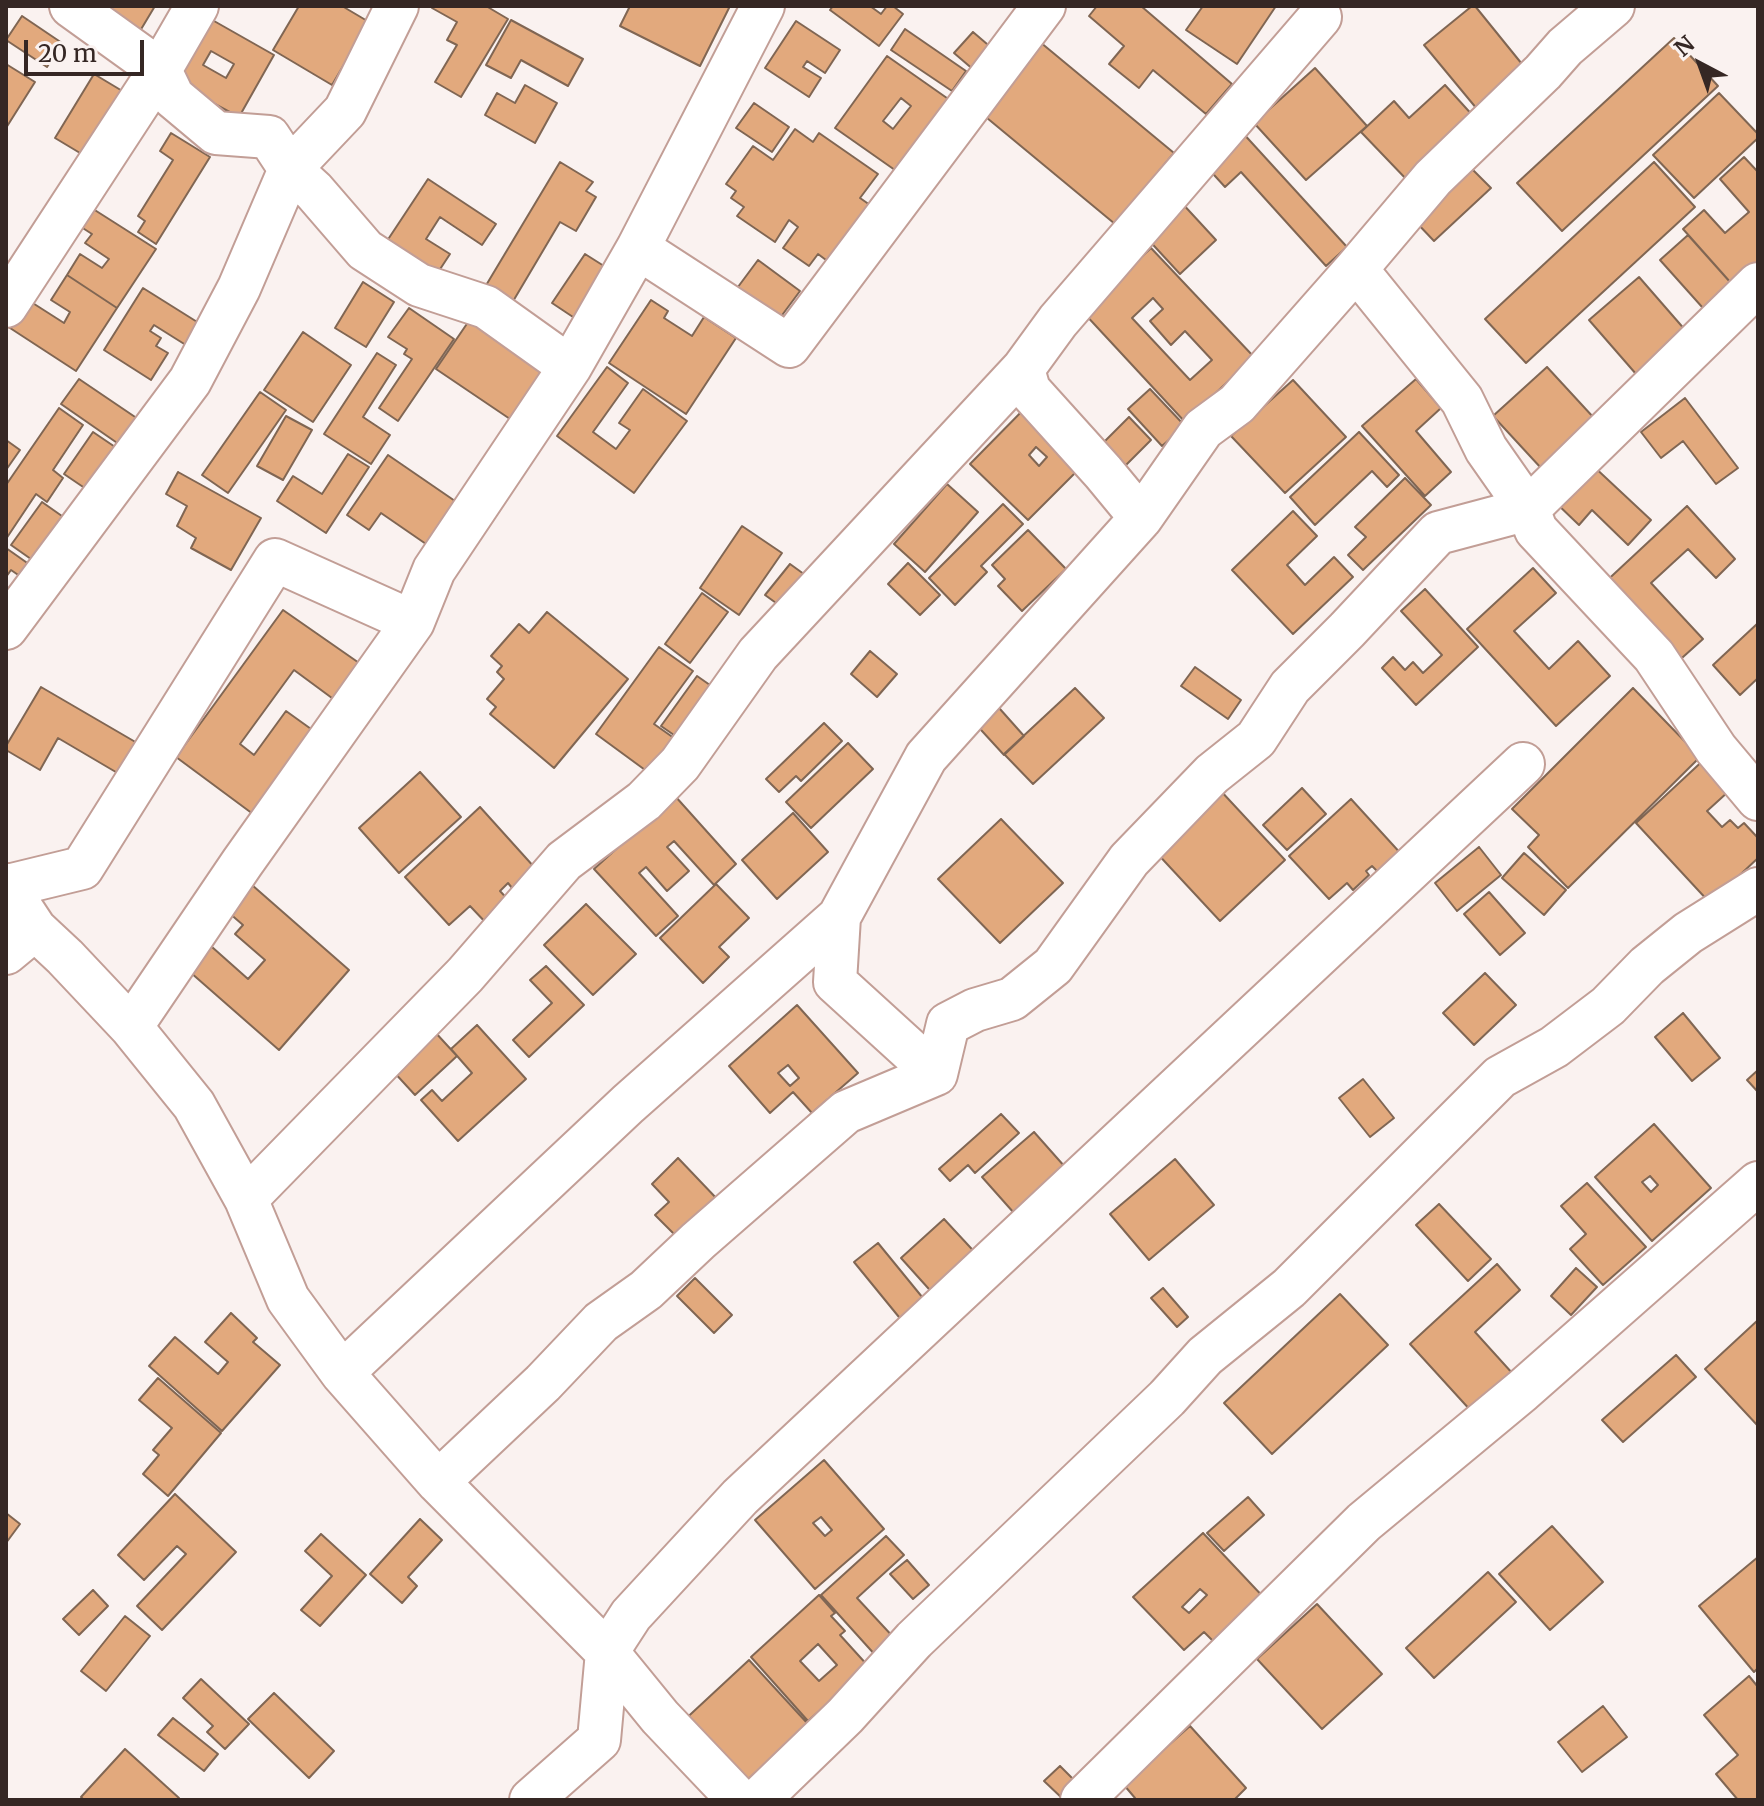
<!DOCTYPE html>
<html>
<head>
<meta charset="utf-8">
<style>
  body { margin:0 }
  #map { position:relative; width:1764px; height:1806px; overflow:hidden; background:#faf2f0; font-family:Merriweather,serif }
  canvas { display:block }
  .frame { position:absolute; inset:0; border:8px solid #352724; pointer-events:none }
  .north { position:absolute; left:1660px; top:24px; width:80px; height:80px; -webkit-text-stroke:6px #faf2f0; paint-order:stroke; rotate:319deg; font-size:22px; font-weight:700; line-height:32px; text-align:center; color:#352724 }
  .north::after { content:''; display:block; margin:auto; width:28px; height:36px; background:#352724; clip-path:polygon(50% 0,100% 100%,50% 72%,0 100%) }
  .scale { position:absolute; left:24px; top:40px; width:120px; height:36px; box-sizing:border-box; border:4px solid #352724; border-top:0; padding-left:10px; font-size:24px; line-height:28px; white-space:nowrap; color:#352724; -webkit-text-stroke:6px #faf2f0; paint-order:stroke }
</style>
</head>
<body>
<div id="map">
<canvas width="1764" height="1806"></canvas>
<div class="frame"></div>
<div class="north">N</div>
<div class="scale">20 m</div>
</div>
<script>
const ctx = document.querySelector('canvas').getContext('2d');
ctx.lineJoin = 'round';
function paint(path, color) { ctx.fillStyle = color; ctx.fill(path, 'evenodd'); }
const shape = rows => new Path2D(rows.map(r => 'M' + r).join(''));
function trace(path, color, width, dash) { ctx.strokeStyle = color; ctx.lineWidth = width; ctx.lineCap = dash ? 'butt' : 'round'; ctx.setLineDash(dash || []); ctx.stroke(path); }
const building = shape([
  [88,6,155,6,134,41,88,6],
  [299,6,342,6,369,22,332,85,273,50,299,6],
  [433,6,486,6,508,19,461,97,435,82,457,45,447,40,457,22,432,8,433,6],
  [630,6,730,6,700,66,620,26,630,6],
  [833,6,870,6,881,14,887,6,893,6,903,14,879,46,830,10,833,6],
  [1097,6,1141,6,1232,84,1206,114,1153,70,1139,88,1109,64,1124,46,1089,16,1097,6],
  [1203,6,1276,6,1237,64,1186,30,1203,6],
  [1472,6,1475,6,1526,69,1477,109,1424,45,1472,6],
  [22,16,62,43,47,67,6,40,22,16],
  [207,17,274,55,239,117,172,81,207,17],
  [511,20,583,59,568,86,521,60,511,78,486,65,511,20],
  [796,21,840,50,825,73,807,61,803,67,821,78,809,97,765,68,796,21],
  [905,29,966,71,952,91,891,50,905,29],
  [973,32,994,50,975,71,954,53,973,32],
  [1674,38,1718,86,1562,231,1517,183,1674,38],
  [1040,42,1174,153,1115,224,981,113,1040,42],
  [211,51,234,64,226,78,203,65,211,51],
  [887,56,954,103,902,175,835,128,887,56],
  [901,98,911,106,893,129,883,121,901,98],
  [6,64,35,82,6,128,6,64],
  [1315,68,1367,126,1306,180,1254,123,1315,68],
  [94,74,124,92,85,156,55,138,94,74],
  [525,85,557,103,535,143,485,115,497,93,515,103,525,85],
  [1445,85,1475,118,1408,181,1361,132,1394,101,1409,118,1445,85],
  [1719,93,1758,134,1758,138,1694,198,1653,155,1719,93],
  [754,103,789,127,772,152,736,128,754,103],
  [795,129,813,142,819,133,878,174,860,198,870,205,830,263,818,254,809,266,783,248,798,227,789,220,775,242,737,216,744,207,731,198,736,191,726,184,753,146,773,160,795,129],
  [1241,131,1347,247,1326,266,1241,172,1225,187,1205,165,1241,131],
  [171,133,210,157,156,244,138,232,145,221,138,216,173,160,160,151,171,133],
  [1744,157,1758,172,1758,275,1739,292,1683,229,1704,210,1725,233,1749,212,1720,179,1744,157],
  [560,162,593,182,586,191,596,197,576,231,560,222,512,303,485,287,560,162],
  [1654,162,1695,207,1526,363,1485,319,1654,162],
  [1471,168,1491,188,1434,241,1415,221,1471,168],
  [428,179,496,224,482,245,440,217,426,239,450,254,431,283,381,250,428,179],
  [1180,201,1216,240,1180,274,1144,235,1180,201],
  [90,207,156,249,117,308,67,275,80,254,102,268,109,259,85,243,92,234,78,225,90,207],
  [1688,235,1739,292,1711,317,1660,260,1688,235],
  [1151,248,1254,357,1185,422,1083,312,1151,248],
  [1153,298,1163,309,1150,321,1171,345,1185,331,1212,360,1190,380,1132,318,1153,298],
  [585,254,615,273,582,323,552,303,585,254],
  [758,260,800,291,774,326,732,295,758,260],
  [67,275,117,308,76,371,10,328,28,300,64,323,70,312,51,300,67,275],
  [1639,277,1693,339,1643,382,1589,320,1639,277],
  [363,282,394,302,366,347,335,328,363,282],
  [143,288,202,325,189,347,154,325,150,331,161,338,156,346,168,353,151,380,104,350,143,288],
  [651,300,668,311,664,318,692,336,704,317,736,338,686,414,609,363,651,300],
  [409,308,454,339,398,421,379,408,412,359,404,354,407,349,388,337,409,308],
  [475,312,549,362,510,419,436,369,475,312],
  [303,332,351,365,313,422,264,390,303,332],
  [377,353,396,365,363,417,390,435,371,464,324,434,377,353],
  [607,367,628,383,593,432,616,449,630,430,619,423,643,389,687,421,634,493,557,436,607,367],
  [1547,367,1594,418,1541,468,1493,416,1547,367],
  [79,379,141,421,123,447,61,404,79,379],
  [1416,379,1441,408,1416,431,1451,472,1425,496,1362,426,1416,379],
  [1293,380,1346,437,1285,493,1231,436,1293,380],
  [1150,389,1185,426,1162,446,1128,409,1150,389],
  [260,392,286,410,228,493,202,475,260,392],
  [1685,398,1738,468,1716,484,1683,441,1661,458,1641,432,1685,398],
  [1031,402,1089,459,1028,520,970,464,1031,402],
  [1036,447,1047,457,1039,466,1029,455,1036,447],
  [59,408,83,425,53,470,63,478,47,502,36,494,6,539,6,485,59,408],
  [286,416,312,430,283,480,257,466,286,416],
  [1129,417,1151,440,1114,477,1091,455,1129,417],
  [93,432,121,451,92,493,64,474,93,432],
  [1359,432,1399,475,1387,487,1372,471,1315,525,1290,497,1359,432],
  [6,440,20,450,6,470,6,440],
  [348,454,369,467,326,533,277,501,293,476,322,494,348,454],
  [388,455,455,501,426,544,381,513,369,530,347,515,388,455],
  [1590,463,1651,520,1628,545,1592,510,1579,525,1554,501,1590,463],
  [178,472,261,518,231,570,191,548,196,538,177,526,187,506,166,494,178,472],
  [1405,478,1431,505,1363,570,1348,555,1366,537,1355,527,1405,478],
  [947,484,978,512,925,572,894,544,947,484],
  [42,502,69,521,38,564,11,545,42,502],
  [1003,504,1023,524,981,566,987,572,955,605,929,578,1003,504],
  [1687,506,1735,559,1716,578,1688,549,1651,583,1703,639,1673,666,1600,587,1687,506],
  [1293,511,1317,536,1287,565,1305,585,1334,557,1353,577,1293,634,1232,570,1293,511],
  [742,526,782,553,739,615,700,588,742,526],
  [1028,530,1066,569,1022,611,998,586,1005,579,992,565,1028,530],
  [6,548,33,567,24,579,11,570,6,577,6,548],
  [908,563,940,595,920,615,888,584,908,563],
  [790,564,808,577,783,608,765,595,790,564],
  [1533,568,1556,593,1514,631,1549,669,1578,641,1610,676,1556,726,1467,629,1533,568],
  [1425,589,1478,647,1416,705,1382,668,1393,657,1405,670,1413,662,1423,673,1442,655,1401,611,1425,589],
  [702,593,728,612,690,663,665,644,702,593],
  [283,610,362,665,336,701,294,670,240,744,254,755,286,711,318,734,257,817,176,757,283,610],
  [547,612,628,679,554,768,490,714,496,707,487,699,504,679,497,672,502,666,491,656,519,624,529,633,547,612],
  [1758,623,1758,678,1740,695,1713,665,1758,623],
  [659,647,693,671,654,724,681,743,656,778,596,734,659,647],
  [870,651,897,674,877,697,851,674,870,651],
  [1195,667,1241,700,1228,719,1181,686,1195,667],
  [697,676,720,692,684,742,661,726,697,676],
  [41,687,144,747,126,778,58,738,40,770,6,750,6,746,41,687],
  [1075,688,1104,718,1033,784,1004,754,1075,688],
  [1633,688,1700,757,1568,888,1528,847,1539,835,1512,809,1633,688],
  [992,700,1024,736,1004,755,971,719,992,700],
  [824,723,842,741,801,781,796,776,779,792,766,779,824,723],
  [848,743,873,769,811,828,786,802,848,743],
  [1709,755,1729,791,1707,811,1722,827,1730,820,1738,828,1744,823,1758,838,1758,858,1710,903,1636,823,1709,755],
  [420,772,461,817,399,873,359,828,420,772],
  [1302,788,1326,814,1287,850,1263,825,1302,788],
  [1219,789,1285,860,1220,921,1154,850,1219,789],
  [675,796,736,864,714,885,674,841,667,847,689,871,667,891,646,867,639,873,678,916,656,936,594,869,675,796],
  [1351,799,1403,856,1381,875,1372,866,1366,871,1369,875,1353,890,1347,883,1329,899,1289,856,1351,799],
  [480,807,544,878,521,899,508,883,500,891,511,903,488,925,470,906,449,925,405,877,480,807],
  [793,813,828,852,777,899,742,860,793,813],
  [1001,819,1063,883,1000,943,938,879,1001,819],
  [1479,847,1501,875,1457,911,1435,883,1479,847],
  [1524,853,1566,890,1544,915,1502,878,1524,853],
  [716,884,749,918,719,947,729,957,703,983,660,938,716,884],
  [252,885,349,970,279,1050,182,965,203,939,248,979,265,960,235,934,243,925,228,912,252,885],
  [1489,892,1525,933,1500,955,1464,914,1489,892],
  [586,904,636,954,593,995,544,945,586,904],
  [546,966,584,1005,529,1057,513,1040,552,1003,530,980,546,966],
  [1485,973,1516,1005,1474,1045,1443,1013,1485,973],
  [797,1005,858,1073,812,1113,793,1092,770,1113,729,1066,797,1005],
  [788,1065,799,1078,790,1086,778,1073,788,1065],
  [1683,1013,1720,1058,1692,1081,1655,1037,1683,1013],
  [477,1025,526,1079,458,1141,421,1100,432,1090,442,1101,472,1073,451,1049,477,1025],
  [434,1031,457,1056,415,1095,392,1070,434,1031],
  [1758,1070,1758,1092,1747,1080,1758,1070],
  [1363,1079,1394,1118,1370,1137,1339,1098,1363,1079],
  [1001,1114,1019,1133,975,1173,968,1165,950,1181,939,1169,1001,1114],
  [1654,1124,1711,1188,1652,1241,1595,1177,1654,1124],
  [1650,1176,1658,1185,1651,1192,1642,1182,1650,1176],
  [1034,1132,1073,1176,1022,1222,982,1177,1034,1132],
  [678,1158,719,1201,680,1240,655,1215,669,1202,652,1184,678,1158],
  [1175,1159,1214,1205,1149,1260,1110,1214,1175,1159],
  [1587,1183,1646,1247,1603,1285,1570,1249,1586,1234,1561,1206,1587,1183],
  [1439,1204,1491,1259,1468,1281,1416,1225,1439,1204],
  [944,1219,981,1259,937,1298,901,1258,944,1219],
  [878,1243,927,1303,903,1322,854,1262,878,1243],
  [1497,1264,1520,1290,1475,1332,1513,1374,1472,1412,1410,1344,1497,1264],
  [1576,1268,1597,1287,1571,1315,1551,1296,1576,1268],
  [695,1278,732,1315,714,1333,677,1296,695,1278],
  [1163,1288,1188,1317,1177,1327,1151,1298,1163,1288],
  [1340,1294,1388,1345,1272,1454,1224,1403,1340,1294],
  [231,1313,257,1338,253,1342,280,1365,222,1431,149,1366,175,1337,218,1374,228,1362,205,1342,231,1313],
  [1758,1320,1758,1426,1705,1369,1758,1320],
  [1676,1355,1696,1377,1623,1442,1602,1420,1676,1355],
  [158,1378,221,1433,168,1496,143,1474,159,1455,153,1450,172,1428,139,1400,158,1378],
  [824,1460,884,1529,815,1589,755,1520,824,1460],
  [821,1517,832,1530,825,1536,813,1523,821,1517],
  [175,1494,236,1552,162,1630,137,1606,186,1554,177,1546,144,1580,118,1555,175,1494],
  [1248,1497,1264,1515,1224,1551,1207,1533,1248,1497],
  [6,1513,20,1524,6,1543,6,1513],
  [420,1519,442,1540,408,1577,417,1586,402,1603,370,1574,420,1519],
  [1552,1526,1603,1582,1550,1630,1499,1574,1552,1526],
  [1203,1533,1268,1602,1220,1648,1204,1632,1184,1650,1133,1597,1203,1533],
  [1200,1589,1207,1595,1189,1613,1182,1607,1200,1589],
  [321,1534,366,1575,320,1626,301,1610,332,1576,305,1551,321,1534],
  [886,1536,904,1555,857,1598,896,1640,877,1657,821,1595,886,1536],
  [1758,1557,1758,1668,1754,1672,1699,1606,1758,1557],
  [907,1560,929,1585,913,1599,890,1574,907,1560],
  [1488,1572,1516,1602,1434,1678,1406,1648,1488,1572],
  [93,1590,108,1606,79,1635,63,1619,93,1590],
  [819,1595,835,1613,831,1616,845,1631,840,1635,869,1667,808,1721,751,1657,819,1595],
  [818,1644,837,1665,819,1681,800,1661,818,1644],
  [1317,1604,1382,1674,1322,1729,1257,1659,1317,1604],
  [125,1616,150,1636,106,1691,81,1671,125,1616],
  [749,1660,808,1724,739,1788,679,1725,749,1660],
  [1749,1676,1758,1687,1758,1798,1756,1800,1738,1800,1716,1774,1738,1755,1704,1715,1749,1676],
  [201,1679,249,1724,225,1749,207,1732,213,1726,183,1698,201,1679],
  [274,1693,334,1751,309,1778,248,1719,274,1693],
  [1603,1706,1627,1737,1582,1772,1558,1742,1603,1706],
  [173,1718,218,1754,204,1771,158,1735,173,1718],
  [1190,1726,1246,1788,1234,1800,1133,1800,1135,1798,1124,1785,1190,1726],
  [125,1749,179,1798,177,1800,84,1800,81,1797,125,1749],
  [1060,1766,1080,1786,1064,1800,1044,1781,1060,1766]
]);
paint(building, '#e2a97d');
trace(building, '#806653', 2);
const minor = shape([
  [71,6,160,70,173,97,216,133,269,137,290,169,314,191,365,250,419,285,486,307,570,367],
  [638,248,789,346,1044,6],
  [1356,269,1462,400,1486,449,1528,509,1536,530,1654,656,1716,749,1758,799],
  [6,306,160,70,197,6],
  [1023,369,1029,390,1103,472,1141,518,1203,429,1237,404,1356,269,1433,178,1543,72,1565,47,1613,6],
  [6,628,190,381,239,288,290,169,345,111,397,6],
  [6,885,35,929,65,957,131,1027,194,1105,246,1199,288,1299,342,1373,438,1482,607,1652,660,1717,739,1800],
  [8,886,82,868,275,560,413,622],
  [6,953,35,929],
  [131,1027,242,863,413,622,434,570,570,367,638,248,763,6],
  [936,1074,835,982,839,917,926,757,1141,518],
  [246,1199,465,975,564,861,644,801,680,764,758,654,1023,369,1058,321,1320,17],
  [342,1373,628,1104,839,917],
  [438,1482,543,1383,601,1322,646,1290,698,1241,846,1112,936,1074,948,1024,975,1010,1012,999,1053,966,1129,860,1212,774,1256,739,1290,687,1347,630,1438,533,1528,509,1758,284],
  [531,1800,599,1740,607,1652,631,1615,740,1497,1523,764],
  [758,1800,845,1716,914,1640,1167,1398,1205,1356,1289,1288,1500,1077,1554,1047,1608,1006,1647,966,1688,933,1758,889],
  [1082,1800,1364,1522,1522,1391,1758,1183]
]);
trace(minor, '#c29e96', 46);
trace(minor, '#fff', 42);
</script>
</body>
</html>
